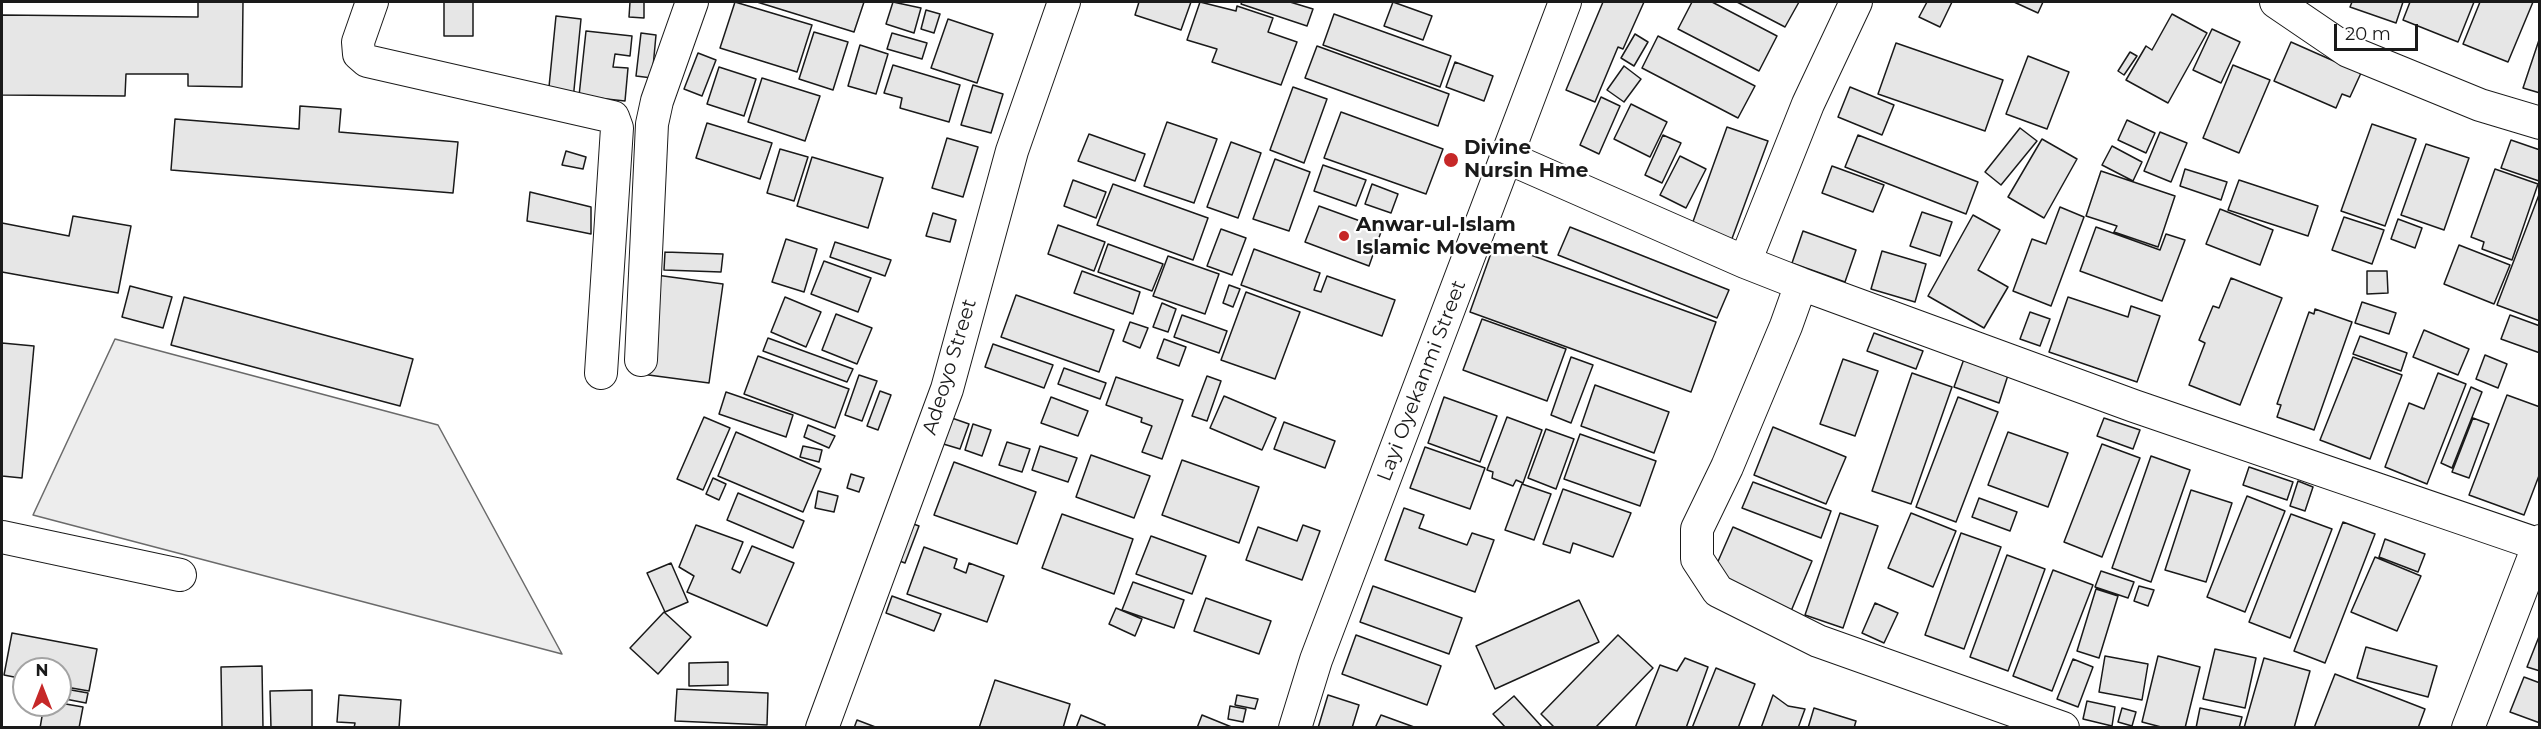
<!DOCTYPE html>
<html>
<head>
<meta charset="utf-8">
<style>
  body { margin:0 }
  #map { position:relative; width:2541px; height:729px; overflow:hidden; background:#fff; font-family:Montserrat,sans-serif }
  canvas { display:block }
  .frame { position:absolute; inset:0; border:3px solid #1a1a1a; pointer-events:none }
  .north { position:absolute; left:12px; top:657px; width:60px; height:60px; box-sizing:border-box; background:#fff; border:2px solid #a3a3a3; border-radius:50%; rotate:0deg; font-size:16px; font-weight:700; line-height:24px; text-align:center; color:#1a1a1a }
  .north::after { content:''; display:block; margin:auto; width:21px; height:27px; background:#c62828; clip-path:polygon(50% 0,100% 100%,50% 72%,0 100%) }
  .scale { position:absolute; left:2334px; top:24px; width:84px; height:27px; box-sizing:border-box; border:3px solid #1a1a1a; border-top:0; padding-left:8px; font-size:18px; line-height:21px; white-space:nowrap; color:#1a1a1a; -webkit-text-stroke:4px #fff; paint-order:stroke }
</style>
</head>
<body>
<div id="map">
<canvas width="2541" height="729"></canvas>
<div class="frame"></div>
<div class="north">N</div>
<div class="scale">20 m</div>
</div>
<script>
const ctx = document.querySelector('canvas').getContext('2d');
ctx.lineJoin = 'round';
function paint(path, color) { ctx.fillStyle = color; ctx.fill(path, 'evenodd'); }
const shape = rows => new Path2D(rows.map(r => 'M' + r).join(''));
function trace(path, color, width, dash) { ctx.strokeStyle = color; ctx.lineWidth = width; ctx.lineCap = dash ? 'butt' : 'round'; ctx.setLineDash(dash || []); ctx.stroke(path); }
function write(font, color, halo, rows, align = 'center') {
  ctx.font = font + ' Montserrat,sans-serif'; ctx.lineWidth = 4.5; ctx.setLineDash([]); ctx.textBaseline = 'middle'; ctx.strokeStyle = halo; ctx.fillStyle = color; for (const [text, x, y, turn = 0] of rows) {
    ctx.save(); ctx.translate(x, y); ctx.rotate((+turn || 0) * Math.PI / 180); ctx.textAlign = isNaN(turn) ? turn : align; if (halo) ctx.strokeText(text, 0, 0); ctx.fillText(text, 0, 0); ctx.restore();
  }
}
const green = shape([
  [115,339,438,425,562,654,33,515,115,339]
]);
paint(green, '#ededed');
trace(green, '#6a6a6a', 1.5);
const building = shape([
  [198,2,243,2,242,87,188,86,188,74,126,74,125,96,2,95,2,15,198,17,198,2],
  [444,2,473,2,473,36,444,36,444,2],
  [630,2,644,2,644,18,629,17,630,2],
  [735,2,812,25,797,72,720,48,735,2],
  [757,2,864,2,854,32,757,2],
  [893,2,921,8,914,33,886,24,893,2],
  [1139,2,1191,2,1181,30,1135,15,1139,2],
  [1200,2,1236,11,1237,6,1273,18,1268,32,1297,42,1281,85,1212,62,1217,49,1187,40,1200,2],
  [1242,2,1290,2,1313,9,1307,26,1241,4,1242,2],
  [1393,2,1432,16,1423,40,1384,26,1393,2],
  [1603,2,1644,2,1623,49,1618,47,1595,102,1566,90,1603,2],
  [1692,2,1712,2,1777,36,1759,71,1678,29,1692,2],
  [1737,2,1799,2,1785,27,1737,2],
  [1927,2,1952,2,1940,27,1919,17,1927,2],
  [2014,2,2043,2,2038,13,2014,2],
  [2352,2,2403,2,2396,23,2350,7,2352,2],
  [2410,2,2474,2,2458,42,2403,20,2410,2],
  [2480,2,2533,2,2508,62,2463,44,2480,2],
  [926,10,940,14,934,33,921,29,926,10],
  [1334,14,1451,56,1440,87,1323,45,1334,14],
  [2172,14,2207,33,2168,103,2126,80,2146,46,2152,50,2172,14],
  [556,16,581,19,573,100,548,97,556,16],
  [948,19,993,34,977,83,931,68,948,19],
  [2212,29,2240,42,2221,83,2193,70,2212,29],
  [586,31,632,36,630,56,615,54,613,67,628,68,625,101,579,96,586,31],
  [814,32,848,42,833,90,799,79,814,32],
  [641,33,656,35,652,78,636,76,641,33],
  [892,33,927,43,922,59,887,49,892,33],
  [1635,34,1648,42,1634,66,1621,58,1635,34],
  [1658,36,1755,86,1738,118,1642,68,1658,36],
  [2540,37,2540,93,2523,88,2540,37],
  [2291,42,2361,73,2350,97,2342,94,2336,108,2274,81,2291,42],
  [1896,43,2003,80,1985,131,1878,94,1896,43],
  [860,45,888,54,876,94,848,86,860,45],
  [1317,46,1449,94,1438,126,1305,78,1317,46],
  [2130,52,2137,56,2124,75,2118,71,2130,52],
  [698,53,716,60,702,96,684,89,698,53],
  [2028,56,2069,72,2047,129,2006,114,2028,56],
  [1455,62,1493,76,1484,101,1446,87,1455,62],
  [893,65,960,85,949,122,900,108,902,98,884,93,893,65],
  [2233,65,2270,80,2239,153,2203,138,2233,65],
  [1624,66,1641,79,1624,102,1607,90,1624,66],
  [719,67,756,79,744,116,707,104,719,67],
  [762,78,820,96,805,141,748,122,762,78],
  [973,85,1003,94,991,133,961,125,973,85],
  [1293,87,1327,99,1304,163,1270,150,1293,87],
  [1850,87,1894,105,1882,135,1838,117,1850,87],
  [1601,97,1620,106,1599,154,1580,145,1601,97],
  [1631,104,1667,122,1650,157,1614,139,1631,104],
  [300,106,341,109,339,132,458,142,453,193,171,170,175,119,299,129,300,106],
  [1341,112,1443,149,1426,194,1324,158,1341,112],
  [2127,120,2155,133,2146,153,2118,140,2127,120],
  [1167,122,1217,139,1194,203,1144,186,1167,122],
  [707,123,772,143,760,179,696,158,707,123],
  [2372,124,2416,139,2385,226,2341,211,2372,124],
  [1727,127,1768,141,1730,244,1690,230,1727,127],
  [2020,128,2037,141,2001,185,1985,172,2020,128],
  [2160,132,2187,143,2171,182,2144,171,2160,132],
  [1089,134,1145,154,1135,181,1078,161,1089,134],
  [1663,135,1681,143,1662,183,1645,175,1663,135],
  [1858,135,1978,182,1966,214,1845,167,1858,135],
  [947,138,978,147,963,197,932,188,947,138],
  [2042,139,2077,159,2044,218,2008,197,2042,139],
  [2511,140,2540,150,2539,181,2501,168,2511,140],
  [1231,142,1261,153,1238,218,1207,207,1231,142],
  [2426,144,2469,158,2444,230,2401,215,2426,144],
  [2112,146,2142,162,2133,181,2102,165,2112,146],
  [780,149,808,157,794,201,767,193,780,149],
  [566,151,586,157,583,169,562,165,566,151],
  [1680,156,1706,169,1686,208,1660,195,1680,156],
  [812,157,883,178,868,228,797,206,812,157],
  [1275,159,1310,172,1289,231,1253,219,1275,159],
  [1323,165,1366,180,1356,206,1314,191,1323,165],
  [1832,166,1884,185,1873,212,1822,193,1832,166],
  [2185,169,2227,182,2221,200,2180,186,2185,169],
  [2495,169,2538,184,2512,260,2482,249,2484,242,2471,237,2495,169],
  [2101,171,2175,196,2158,247,2114,232,2117,226,2086,216,2101,171],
  [1073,180,1106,192,1096,218,1064,206,1073,180],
  [2239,180,2318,206,2308,236,2228,210,2239,180],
  [1113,184,1208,218,1193,260,1097,225,1113,184],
  [1372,184,1398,194,1391,213,1365,204,1372,184],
  [530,192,591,207,591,234,527,221,530,192],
  [2540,192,2540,321,2497,305,2540,192],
  [1319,206,1382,229,1369,266,1305,242,1319,206],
  [2060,207,2084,217,2051,306,2013,291,2032,239,2046,244,2060,207],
  [2220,209,2273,230,2260,265,2206,244,2220,209],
  [1922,212,1952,222,1940,256,1910,246,1922,212],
  [933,213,956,220,950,242,926,236,933,213],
  [1973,215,2000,230,1978,270,2008,287,1984,328,1928,296,1973,215],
  [73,216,131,226,118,293,2,272,2,223,69,236,73,216],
  [2344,217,2384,230,2372,264,2332,250,2344,217],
  [2398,219,2422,228,2415,248,2391,239,2398,219],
  [1058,225,1105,242,1094,271,1048,254,1058,225],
  [1570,227,1729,290,1717,318,1558,255,1570,227],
  [2096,227,2160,250,2166,234,2185,240,2162,301,2080,271,2096,227],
  [1221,229,1246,238,1232,275,1207,266,1221,229],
  [1803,231,1856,250,1845,282,1792,263,1803,231],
  [786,239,817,249,804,292,772,282,786,239],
  [835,242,891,260,885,276,830,257,835,242],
  [1495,242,1716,322,1691,392,1470,312,1495,242],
  [1108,244,1163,264,1152,291,1098,272,1108,244],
  [2459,245,2510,265,2494,304,2444,284,2459,245],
  [1254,249,1320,273,1314,290,1321,292,1327,276,1395,300,1382,336,1241,285,1254,249],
  [1882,251,1926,264,1915,302,1871,289,1882,251],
  [665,252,723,254,721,272,664,270,665,252],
  [1168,256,1219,274,1205,314,1153,296,1168,256],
  [824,261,871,278,858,312,811,294,824,261],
  [1082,271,1140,292,1133,314,1074,293,1082,271],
  [2367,271,2387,271,2388,293,2367,294,2367,271],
  [656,275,723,284,709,383,641,374,656,275],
  [2231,278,2282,298,2240,405,2189,385,2205,343,2199,340,2213,306,2219,308,2231,278],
  [1229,285,1240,289,1233,307,1223,303,1229,285],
  [130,286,172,297,163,328,122,317,130,286],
  [1246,292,1300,312,1275,379,1221,360,1246,292],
  [1016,295,1114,330,1099,372,1001,337,1016,295],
  [184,297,413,359,400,406,171,345,184,297],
  [785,297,821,312,806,347,771,332,785,297],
  [2068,297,2128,317,2131,306,2160,316,2137,382,2049,352,2068,297],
  [2362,302,2396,313,2389,334,2355,323,2362,302],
  [1162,303,1176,309,1168,332,1153,327,1162,303],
  [2315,309,2352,322,2314,430,2277,417,2281,405,2277,404,2309,312,2314,314,2315,309],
  [2030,312,2050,319,2040,346,2020,339,2030,312],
  [836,314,872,328,857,364,822,350,836,314],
  [1182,315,1227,331,1219,353,1174,337,1182,315],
  [2510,315,2540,326,2540,353,2501,339,2510,315],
  [1482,319,1566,349,1547,401,1463,370,1482,319],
  [1130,322,1148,328,1140,348,1123,341,1130,322],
  [2424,330,2469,349,2458,375,2413,357,2424,330],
  [1874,333,1923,351,1916,369,1867,351,1874,333],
  [2360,336,2407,353,2401,371,2353,354,2360,336],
  [768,338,853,369,847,382,763,351,768,338],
  [1164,339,1186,347,1179,366,1157,358,1164,339],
  [2,343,34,346,22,478,2,476,2,343],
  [993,344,1053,365,1044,388,985,367,993,344],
  [2485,355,2507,364,2498,388,2476,379,2485,355],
  [758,356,849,389,835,428,744,394,758,356],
  [1965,356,2009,372,1999,403,1954,387,1965,356],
  [1571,357,1593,365,1571,423,1551,415,1571,357],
  [2353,357,2402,375,2370,459,2320,440,2353,357],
  [1843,359,1878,371,1855,436,1820,424,1843,359],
  [1064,368,1106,383,1100,399,1058,384,1064,368],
  [1912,373,1952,387,1911,504,1872,491,1912,373],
  [2438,373,2466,384,2427,484,2385,467,2409,403,2424,409,2438,373],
  [859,375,877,381,862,421,845,415,859,375],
  [1207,376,1221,381,1207,421,1192,416,1207,376],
  [1116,377,1183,400,1162,459,1142,452,1152,426,1141,422,1142,418,1106,405,1116,377],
  [1595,385,1669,412,1654,453,1581,426,1595,385],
  [2471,387,2482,392,2452,468,2441,463,2471,387],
  [880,391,891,395,878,430,867,426,880,391],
  [726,392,793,415,786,437,719,414,726,392],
  [2507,395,2540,407,2540,473,2524,515,2469,495,2507,395],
  [1224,396,1276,418,1262,450,1210,428,1224,396],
  [1051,397,1088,411,1078,436,1041,423,1051,397],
  [1444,397,1497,416,1480,462,1428,443,1444,397],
  [1958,397,1998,412,1956,522,1916,507,1958,397],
  [704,417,730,428,703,490,677,479,704,417],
  [949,417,969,424,960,449,940,443,949,417],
  [1507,417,1542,430,1523,483,1516,480,1513,486,1492,478,1493,472,1487,470,1507,417],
  [2104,418,2140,430,2133,449,2097,436,2104,418],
  [2473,418,2489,424,2469,478,2452,472,2473,418],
  [1284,422,1335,441,1325,468,1274,449,1284,422],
  [973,424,991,430,982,456,965,450,973,424],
  [808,425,835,436,829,448,804,437,808,425],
  [1773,427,1846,457,1826,504,1754,475,1773,427],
  [1546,429,1574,439,1556,489,1528,478,1546,429],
  [736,432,821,469,803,512,718,476,736,432],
  [2008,432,2068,453,2048,507,1988,485,2008,432],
  [1580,434,1656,461,1640,506,1564,479,1580,434],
  [1007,442,1030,449,1022,472,999,465,1007,442],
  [2102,444,2140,458,2102,557,2064,542,2102,444],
  [803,446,822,450,819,462,800,457,803,446],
  [1040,446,1077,458,1068,482,1032,470,1040,446],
  [1425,447,1485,468,1470,509,1410,488,1425,447],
  [1091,455,1150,476,1134,518,1076,497,1091,455],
  [2151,456,2190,470,2151,582,2112,568,2151,456],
  [1182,460,1259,487,1239,543,1162,515,1182,460],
  [954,462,1036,492,1017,544,934,515,954,462],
  [2249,467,2293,482,2287,500,2243,485,2249,467],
  [851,474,864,478,859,492,847,488,851,474],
  [713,478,726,484,719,500,706,494,713,478],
  [2298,481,2313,487,2305,511,2290,506,2298,481],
  [1753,482,1831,511,1821,538,1742,508,1753,482],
  [1522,484,1551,494,1534,540,1505,530,1522,484],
  [1563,489,1631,513,1613,557,1573,543,1570,553,1543,544,1563,489],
  [2191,490,2232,503,2206,582,2165,570,2191,490],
  [818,491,838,496,834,512,815,508,818,491],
  [738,493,804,521,793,548,727,520,738,493],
  [2247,496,2285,511,2245,612,2207,597,2247,496],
  [1979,498,2017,512,2010,531,1972,517,1979,498],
  [1404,508,1424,515,1419,528,1467,545,1472,533,1494,540,1475,592,1385,560,1404,508],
  [1840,513,1878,526,1843,628,1805,615,1840,513],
  [1911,513,1956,531,1933,587,1888,568,1911,513],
  [1062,514,1133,539,1114,594,1042,568,1062,514],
  [2291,514,2332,529,2290,638,2249,622,2291,514],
  [908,522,919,526,905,563,894,559,908,522],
  [2343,522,2375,534,2325,663,2294,651,2343,522],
  [696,525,743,542,732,569,740,573,752,546,794,563,767,626,687,592,694,576,679,567,696,525],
  [1303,525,1320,531,1302,580,1246,560,1258,527,1297,541,1303,525],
  [1733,527,1812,561,1789,616,1709,582,1733,527],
  [1961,533,2001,547,1964,649,1925,635,1961,533],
  [1151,536,1206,556,1192,594,1136,574,1151,536],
  [2385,539,2425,554,2418,572,2379,557,2385,539],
  [924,547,957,559,954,568,966,573,969,563,1004,576,987,622,907,594,924,547],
  [2007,555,2045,569,2008,671,1970,657,2007,555],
  [2375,557,2421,576,2397,631,2351,612,2375,557],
  [671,563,688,602,665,612,647,573,671,563],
  [2053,570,2093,585,2052,691,2013,676,2053,570],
  [2101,571,2134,582,2128,598,2095,587,2101,571],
  [1133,582,1184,600,1174,628,1122,610,1133,582],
  [1373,586,1462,618,1449,654,1360,622,1373,586],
  [2139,586,2154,590,2148,606,2134,601,2139,586],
  [2096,589,2118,596,2099,658,2077,651,2096,589],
  [892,596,941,614,934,631,886,613,892,596],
  [1206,598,1271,621,1259,654,1194,631,1206,598],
  [1579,600,1599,642,1495,689,1476,646,1579,600],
  [1875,603,1898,613,1884,643,1862,633,1875,603],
  [1116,608,1142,619,1135,636,1109,624,1116,608],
  [664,612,691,637,658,674,630,648,664,612],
  [12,633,97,649,89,691,60,686,60,669,24,669,24,679,4,675,12,633],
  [2540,634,2540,671,2527,667,2540,634],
  [1356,635,1441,666,1427,705,1342,674,1356,635],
  [1618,635,1653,668,1595,728,1555,728,1541,714,1618,635],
  [2366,647,2437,666,2428,697,2357,678,2366,647],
  [2215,649,2256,658,2245,708,2203,699,2215,649],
  [2105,656,2148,664,2142,700,2099,692,2105,656],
  [2158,656,2200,667,2185,728,2165,728,2142,722,2158,656],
  [1685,658,1708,667,1686,728,1635,728,1660,665,1677,671,1685,658],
  [2264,658,2310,671,2294,728,2244,728,2264,658],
  [2073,659,2093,667,2078,707,2057,699,2073,659],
  [728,662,728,685,689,686,689,663,728,662],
  [262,666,263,728,222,728,221,667,262,666],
  [1716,668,1755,684,1738,728,1692,728,1716,668],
  [2335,674,2425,709,2418,728,2314,728,2335,674],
  [2524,677,2540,683,2540,723,2510,712,2524,677],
  [995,680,1070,704,1063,728,979,728,995,680],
  [60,688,88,693,86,703,60,698,60,688],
  [677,689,768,693,767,725,675,721,677,689],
  [312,690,312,728,271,728,270,691,312,690],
  [339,695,401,700,399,728,354,728,355,723,337,722,339,695],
  [1237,695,1258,699,1255,709,1235,705,1237,695],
  [1328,695,1359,705,1352,728,1318,728,1328,695],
  [1773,695,1788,706,1805,709,1798,728,1761,728,1773,695],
  [1514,696,1543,728,1506,728,1493,714,1514,696],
  [2087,701,2115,707,2112,726,2083,719,2087,701],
  [60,703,83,707,79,728,40,728,44,705,60,703],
  [1230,706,1246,709,1243,722,1228,719,1230,706],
  [1814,708,1856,721,1854,728,1808,728,1814,708],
  [2122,708,2136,712,2132,726,2118,722,2122,708],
  [2200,708,2242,717,2239,728,2196,728,2200,708],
  [1081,715,1105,725,1104,728,1076,728,1081,715],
  [1202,715,1234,728,1197,728,1202,715],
  [1381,715,1414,727,1375,728,1381,715],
  [857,720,878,728,854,728,857,720]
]);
paint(building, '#e6e6e6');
trace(building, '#1a1a1a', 1.5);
const minor = shape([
  [372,2,358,42,359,54,367,61,613,117,617,128,601,373],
  [2276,2,2348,51,2480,105,2540,123],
  [1506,157,1745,262,1801,284,2134,406,2540,545],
  [1745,262,1808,104,1856,2],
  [1801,284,1786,326,1727,467,1697,529,1697,559,1718,591,1818,641,2063,728],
  [641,360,652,124,657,101,692,2],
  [2,537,180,575],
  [822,728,947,389,1012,151,1064,2],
  [1295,728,1316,660,1565,2],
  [2468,728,2540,541]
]);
trace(minor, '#1a1a1a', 34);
trace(minor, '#fff', 32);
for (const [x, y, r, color] of [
  [1451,160,8,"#c62828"],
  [1344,236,6,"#c62828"]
]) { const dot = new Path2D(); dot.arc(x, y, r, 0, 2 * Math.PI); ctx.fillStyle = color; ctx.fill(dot); trace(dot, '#fff', 2); }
write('bold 20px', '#1a1a1a', '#fff', [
  ["Divine",1464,148],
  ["Nursin Hme",1464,171],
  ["Anwar-ul-Islam",1356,225],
  ["Islamic Movement",1356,248]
], 'left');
write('20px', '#1a1a1a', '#fff', [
  ["Adeoyo Street",950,367,-73],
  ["Layi Oyekanmi Street",1422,381,-69]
]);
</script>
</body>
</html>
